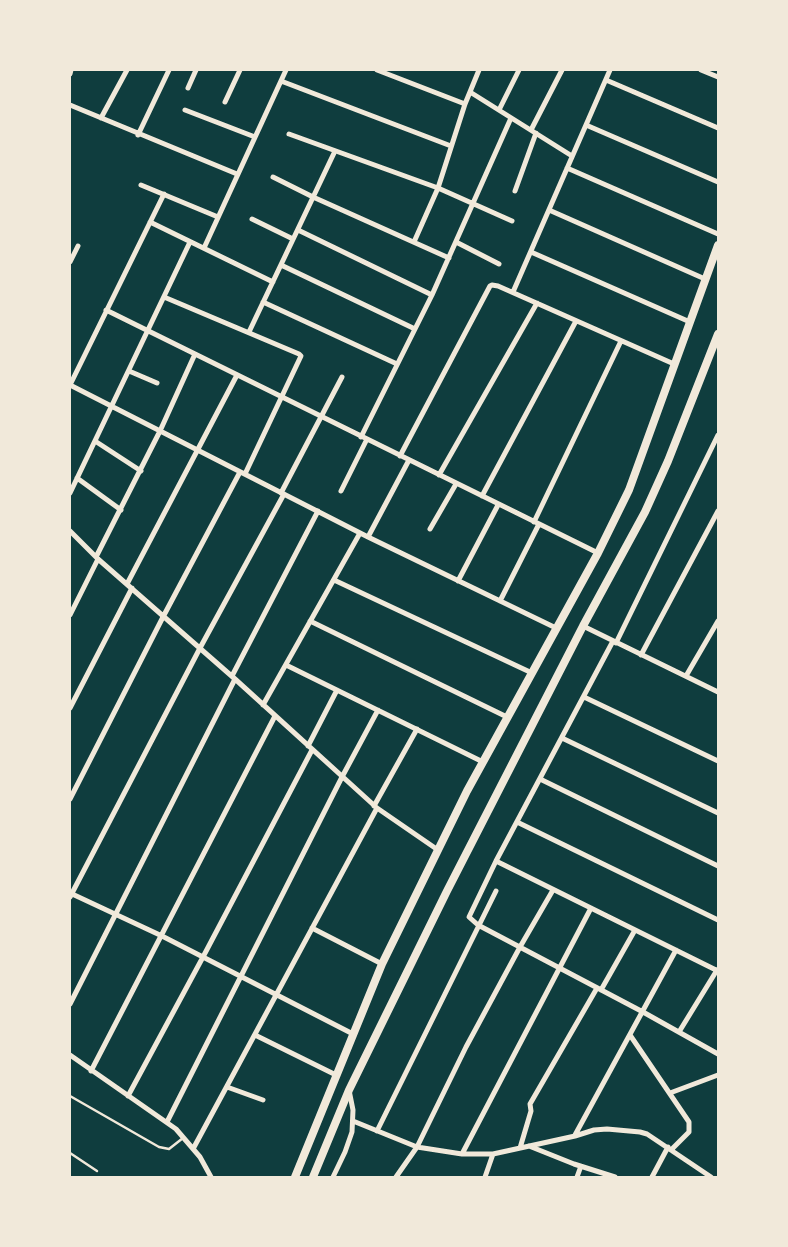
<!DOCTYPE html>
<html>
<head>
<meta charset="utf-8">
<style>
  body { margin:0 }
  #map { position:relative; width:788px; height:1247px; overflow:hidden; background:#0f3d3e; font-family:"Open Sans",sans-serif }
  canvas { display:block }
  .frame { position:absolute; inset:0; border:71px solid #f1e9da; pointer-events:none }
</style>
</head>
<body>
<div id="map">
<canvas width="788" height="1247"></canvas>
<div class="frame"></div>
</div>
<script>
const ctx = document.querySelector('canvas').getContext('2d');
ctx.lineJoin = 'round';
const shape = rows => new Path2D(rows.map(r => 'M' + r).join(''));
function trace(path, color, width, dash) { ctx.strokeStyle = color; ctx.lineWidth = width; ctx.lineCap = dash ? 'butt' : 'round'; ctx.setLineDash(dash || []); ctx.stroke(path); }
trace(shape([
  [70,1096,159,1147,169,1149,183,1138],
  [70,1153,97,1171]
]), '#f1e9da', 2.5);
trace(shape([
  [377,70,465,104],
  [701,70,718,77],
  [70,74,71,70],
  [606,80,718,128],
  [281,81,451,146],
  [188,88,196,70],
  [470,92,572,156],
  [225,102,240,70],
  [70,105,237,174],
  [185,110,255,137],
  [499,110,519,70],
  [101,118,127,70],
  [586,125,718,182],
  [531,130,562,70],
  [289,134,438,188,512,221],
  [138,135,169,70],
  [567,168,718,234],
  [273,177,313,197,449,258],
  [141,185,218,217],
  [515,191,536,133],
  [549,210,705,279],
  [252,219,293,239],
  [150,222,273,282],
  [298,230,432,295],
  [414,242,438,188,465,104,479,70],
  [456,242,499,264],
  [204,248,286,70],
  [531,252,690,322],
  [70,262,78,246],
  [281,265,415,329],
  [513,292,610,70],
  [164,297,299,354,301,356,245,474],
  [263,302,397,364],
  [106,310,598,553],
  [249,332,335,151],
  [129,371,157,383],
  [70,385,368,537,556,628],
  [70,385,164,194],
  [361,437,432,295,511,118],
  [95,441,141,471],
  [400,456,490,286,492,285,498,286,674,364],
  [439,475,537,303],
  [77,478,121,510],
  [341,491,367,439],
  [70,493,190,242],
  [281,493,342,377],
  [482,496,576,321],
  [534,522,621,341],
  [430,529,456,484],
  [70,531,98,559,235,679,377,808,438,850],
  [368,537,409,460],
  [96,557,160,431,195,354],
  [334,580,532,673],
  [458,581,498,505],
  [127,584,237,375],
  [500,601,539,524],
  [70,615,98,559],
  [310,621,507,717],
  [583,626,718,692],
  [613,641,496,861,469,917,478,925,643,1012,718,1054],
  [616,643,718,435],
  [641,655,718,511],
  [286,665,483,762],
  [232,676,318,511],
  [686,676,718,621],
  [584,697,718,761],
  [263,705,360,533],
  [70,708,132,588],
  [562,738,718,813],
  [308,746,337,690],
  [540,779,718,866],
  [70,799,163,617,240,472],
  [374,806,417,729],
  [517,822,718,920],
  [496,861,718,971],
  [70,893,162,936,353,1034],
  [70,897,200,648,284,494],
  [312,928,382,964],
  [601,990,635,930],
  [70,1004,235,679],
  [679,1032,717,970],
  [255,1035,336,1075],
  [630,1035,689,1122,689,1132,671,1150],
  [70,1055,176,1129,200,1157,211,1177],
  [91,1071,275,716],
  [227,1087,263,1100],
  [670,1093,718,1075],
  [128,1096,203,957,312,750],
  [353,1121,417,1147,462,1154,493,1154,575,1136,594,1130,607,1129,640,1132,647,1134,711,1177],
  [167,1122,342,777,378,710],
  [377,1131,496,891],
  [575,1135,676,950],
  [529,1146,574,1164,615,1177],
  [520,1148,531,1111,530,1104,597,988],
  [193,1149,377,808],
  [462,1154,591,908],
  [333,1177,345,1152,352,1132,353,1110,349,1090],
  [396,1177,417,1147,466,1047,520,947,553,890],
  [485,1177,493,1154],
  [577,1177,581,1166],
  [652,1177,668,1147]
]), '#f1e9da', 5);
trace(shape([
  [295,1177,382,964,467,791,598,553,629,490,718,245],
  [313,1177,349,1090,447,891,583,626,645,512,668,461,718,334]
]), '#f1e9da', 8);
</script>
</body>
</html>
